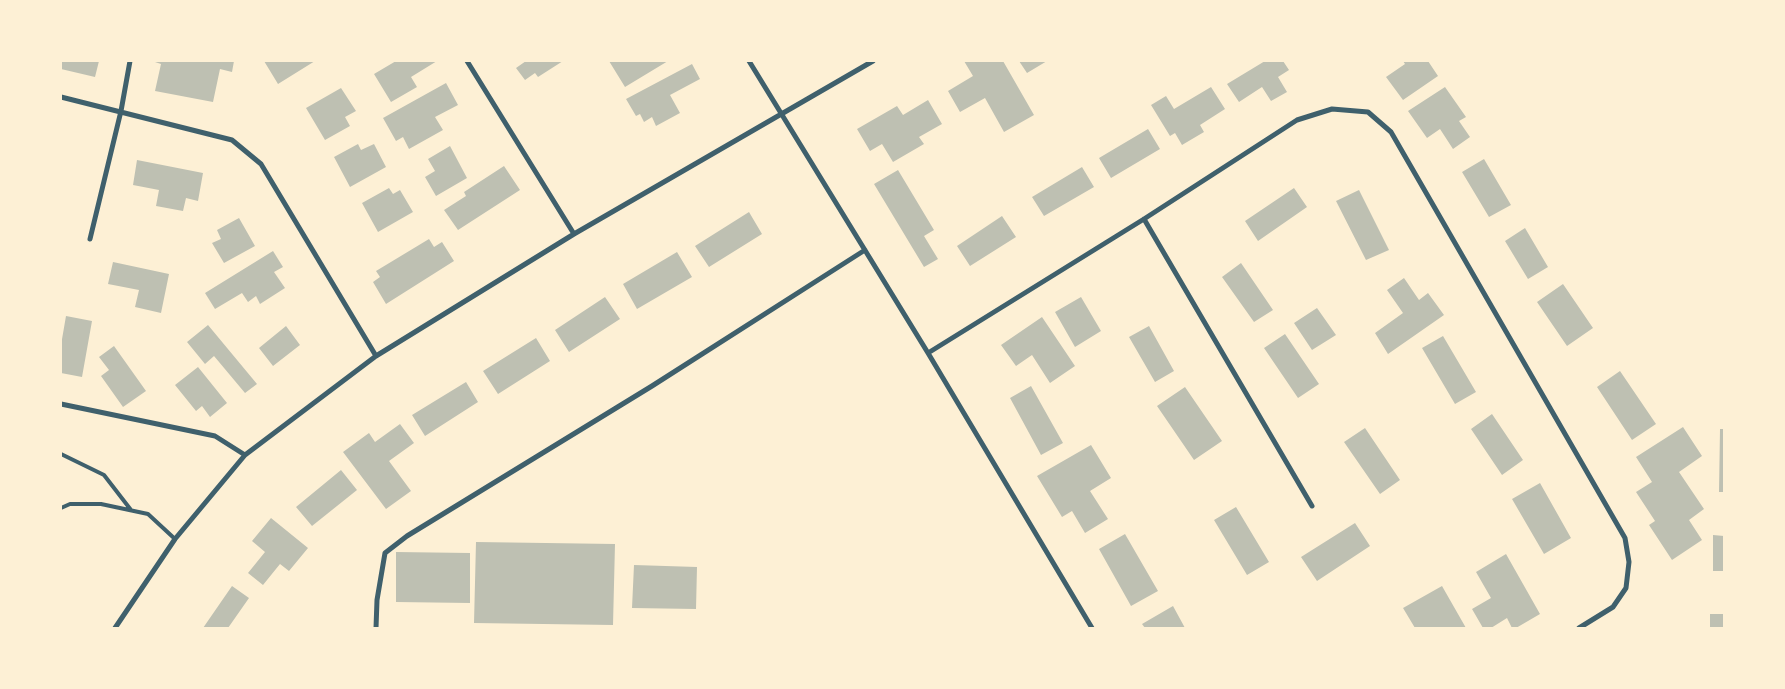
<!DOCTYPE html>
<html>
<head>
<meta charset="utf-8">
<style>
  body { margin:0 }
  #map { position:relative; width:1785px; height:689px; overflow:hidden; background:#fdf0d5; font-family:Poppins,sans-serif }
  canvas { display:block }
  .frame { position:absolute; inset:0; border:62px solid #fdf0d5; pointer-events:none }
</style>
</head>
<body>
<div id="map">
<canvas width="1785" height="689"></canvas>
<div class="frame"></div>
</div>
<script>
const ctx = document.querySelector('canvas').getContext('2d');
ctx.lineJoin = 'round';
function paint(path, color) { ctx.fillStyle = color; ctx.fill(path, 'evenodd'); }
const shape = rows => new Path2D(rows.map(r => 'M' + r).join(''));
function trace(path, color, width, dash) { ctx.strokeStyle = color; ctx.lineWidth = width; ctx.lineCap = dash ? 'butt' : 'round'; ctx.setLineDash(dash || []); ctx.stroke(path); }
paint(shape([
  [61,61,99,61,95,77,61,69],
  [152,61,234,61,232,72,220,69,213,102,155,91,161,64],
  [264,61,315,61,278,84],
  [396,61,437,61,411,77,417,87,391,102,374,74],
  [526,61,563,61,538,77,535,73,525,80,516,68],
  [609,61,668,61,625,87],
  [964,61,1003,61,1034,115,1004,132,985,98,960,112,948,91,973,76],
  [1019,61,1047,61,1027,73],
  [1265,61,1283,61,1289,70,1278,77,1287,92,1271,101,1262,87,1239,102,1227,84],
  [1403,61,1428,61,1438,76,1403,100,1386,77,1405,64],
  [692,64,700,79,670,95,680,113,656,126,652,117,644,122,640,114,636,116,626,99],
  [446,83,458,105,435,117,443,130,409,149,403,137,396,141,383,118],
  [1211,87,1225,109,1200,125,1204,132,1182,145,1175,133,1170,136,1151,105,1166,96,1174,109],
  [1445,87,1466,117,1459,121,1470,137,1453,149,1440,129,1427,138,1408,111],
  [341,88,356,111,345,117,350,126,325,140,306,108],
  [928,100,942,124,919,137,924,144,893,162,882,144,870,151,857,129,897,106,903,115],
  [1148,129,1160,149,1111,178,1099,158],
  [358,144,361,150,374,144,386,167,350,187,334,157],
  [450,146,467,178,436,196,425,177,435,171,428,159],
  [1484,159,1511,205,1489,217,1462,172],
  [137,160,203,173,198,201,186,198,183,211,156,206,159,190,133,185],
  [504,166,520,190,458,230,444,210,466,196,464,192],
  [1082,167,1094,187,1044,216,1032,197],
  [898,170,934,230,924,236,938,259,924,267,874,184],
  [389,188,393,194,400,190,413,212,378,232,362,203],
  [1294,188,1307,207,1258,241,1245,221],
  [1359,190,1389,250,1366,260,1336,201],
  [749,212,762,234,709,267,695,246],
  [1002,216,1016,237,970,266,957,246],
  [239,218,255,246,224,263,212,243,221,239,217,230],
  [1525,228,1548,267,1528,279,1505,241],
  [429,239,434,247,442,242,454,261,386,304,373,282,380,277,376,271],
  [273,251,283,267,274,272,285,288,260,304,256,296,248,302,242,293,215,309,205,293],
  [677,252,692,277,637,309,623,284],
  [113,262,169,274,161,313,135,307,139,290,108,284],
  [1241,263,1273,310,1254,322,1222,277],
  [1404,278,1419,300,1428,293,1444,315,1388,354,1375,333,1403,313,1387,290],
  [1563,284,1593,328,1567,346,1537,302],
  [605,297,620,319,569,352,555,330],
  [1081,297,1101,331,1075,347,1055,312],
  [1317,308,1336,335,1312,350,1294,323],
  [66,316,92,321,82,377,61,373,61,345],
  [1042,317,1075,366,1050,383,1032,355,1016,366,1001,345],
  [208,325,257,384,245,393,214,356,205,364,187,342],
  [286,326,300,345,273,366,259,348],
  [1149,326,1174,371,1155,382,1129,337],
  [1285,334,1319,384,1298,398,1264,348],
  [1443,336,1476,392,1455,404,1422,348],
  [536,338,550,361,498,394,483,371],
  [114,346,146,391,123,407,101,376,109,370,99,357],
  [198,367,227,403,210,417,202,406,196,411,175,385],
  [1620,371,1656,424,1632,440,1597,387],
  [466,382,478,402,425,436,412,415],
  [1031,386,1063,443,1041,455,1010,398],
  [1185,387,1222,441,1194,460,1157,406],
  [1492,414,1523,460,1502,475,1471,429],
  [400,424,414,443,389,461,411,491,386,509,343,452,369,433,375,442],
  [1683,427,1702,456,1679,472,1704,509,1689,520,1702,540,1672,560,1649,525,1655,521,1636,492,1652,482,1636,457],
  [1365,428,1400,480,1380,494,1344,442],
  [1720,429,1724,429,1724,492,1719,492],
  [1091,445,1111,478,1090,491,1108,519,1085,533,1072,511,1062,517,1037,476],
  [341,470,357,490,312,526,296,507],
  [1540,483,1571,538,1544,554,1512,499],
  [1236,507,1269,562,1247,575,1214,520],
  [271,518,308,548,289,571,280,564,263,585,248,573,265,552,252,541],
  [1355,523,1370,546,1317,581,1301,557],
  [1125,534,1158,591,1131,606,1099,549],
  [1713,535,1724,536,1724,571,1713,571],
  [476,542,615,544,613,625,474,623],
  [396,552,470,553,470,603,396,602],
  [1506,554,1540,614,1516,628,1512,628,1507,618,1491,628,1483,628,1472,609,1491,598,1476,572],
  [634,565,697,567,696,609,632,608],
  [232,586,249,598,228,628,203,628],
  [1442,586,1466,628,1415,628,1403,608],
  [1173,606,1185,628,1145,628,1142,624],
  [1710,614,1724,614,1724,628,1710,628]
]), '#bec0b2');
trace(shape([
  [61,454,104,475,131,510],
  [61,508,70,504,101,504,148,514,175,539]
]), '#3f606c', 4);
trace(shape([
  [467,61,574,234],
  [749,61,928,353,1092,628],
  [61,97,232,140,261,164,376,356],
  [1144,219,1312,506],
  [90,239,121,111,130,61],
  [928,353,1144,219,1297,120,1332,109,1368,112,1391,132,1625,538,1629,562,1626,588,1613,607,1579,628],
  [61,404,215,436,245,455],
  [115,628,175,539,245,455,376,356,574,234,873,61],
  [376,628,377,600,385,553,407,536,652,386,865,250]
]), '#3f606c', 5);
</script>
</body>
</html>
